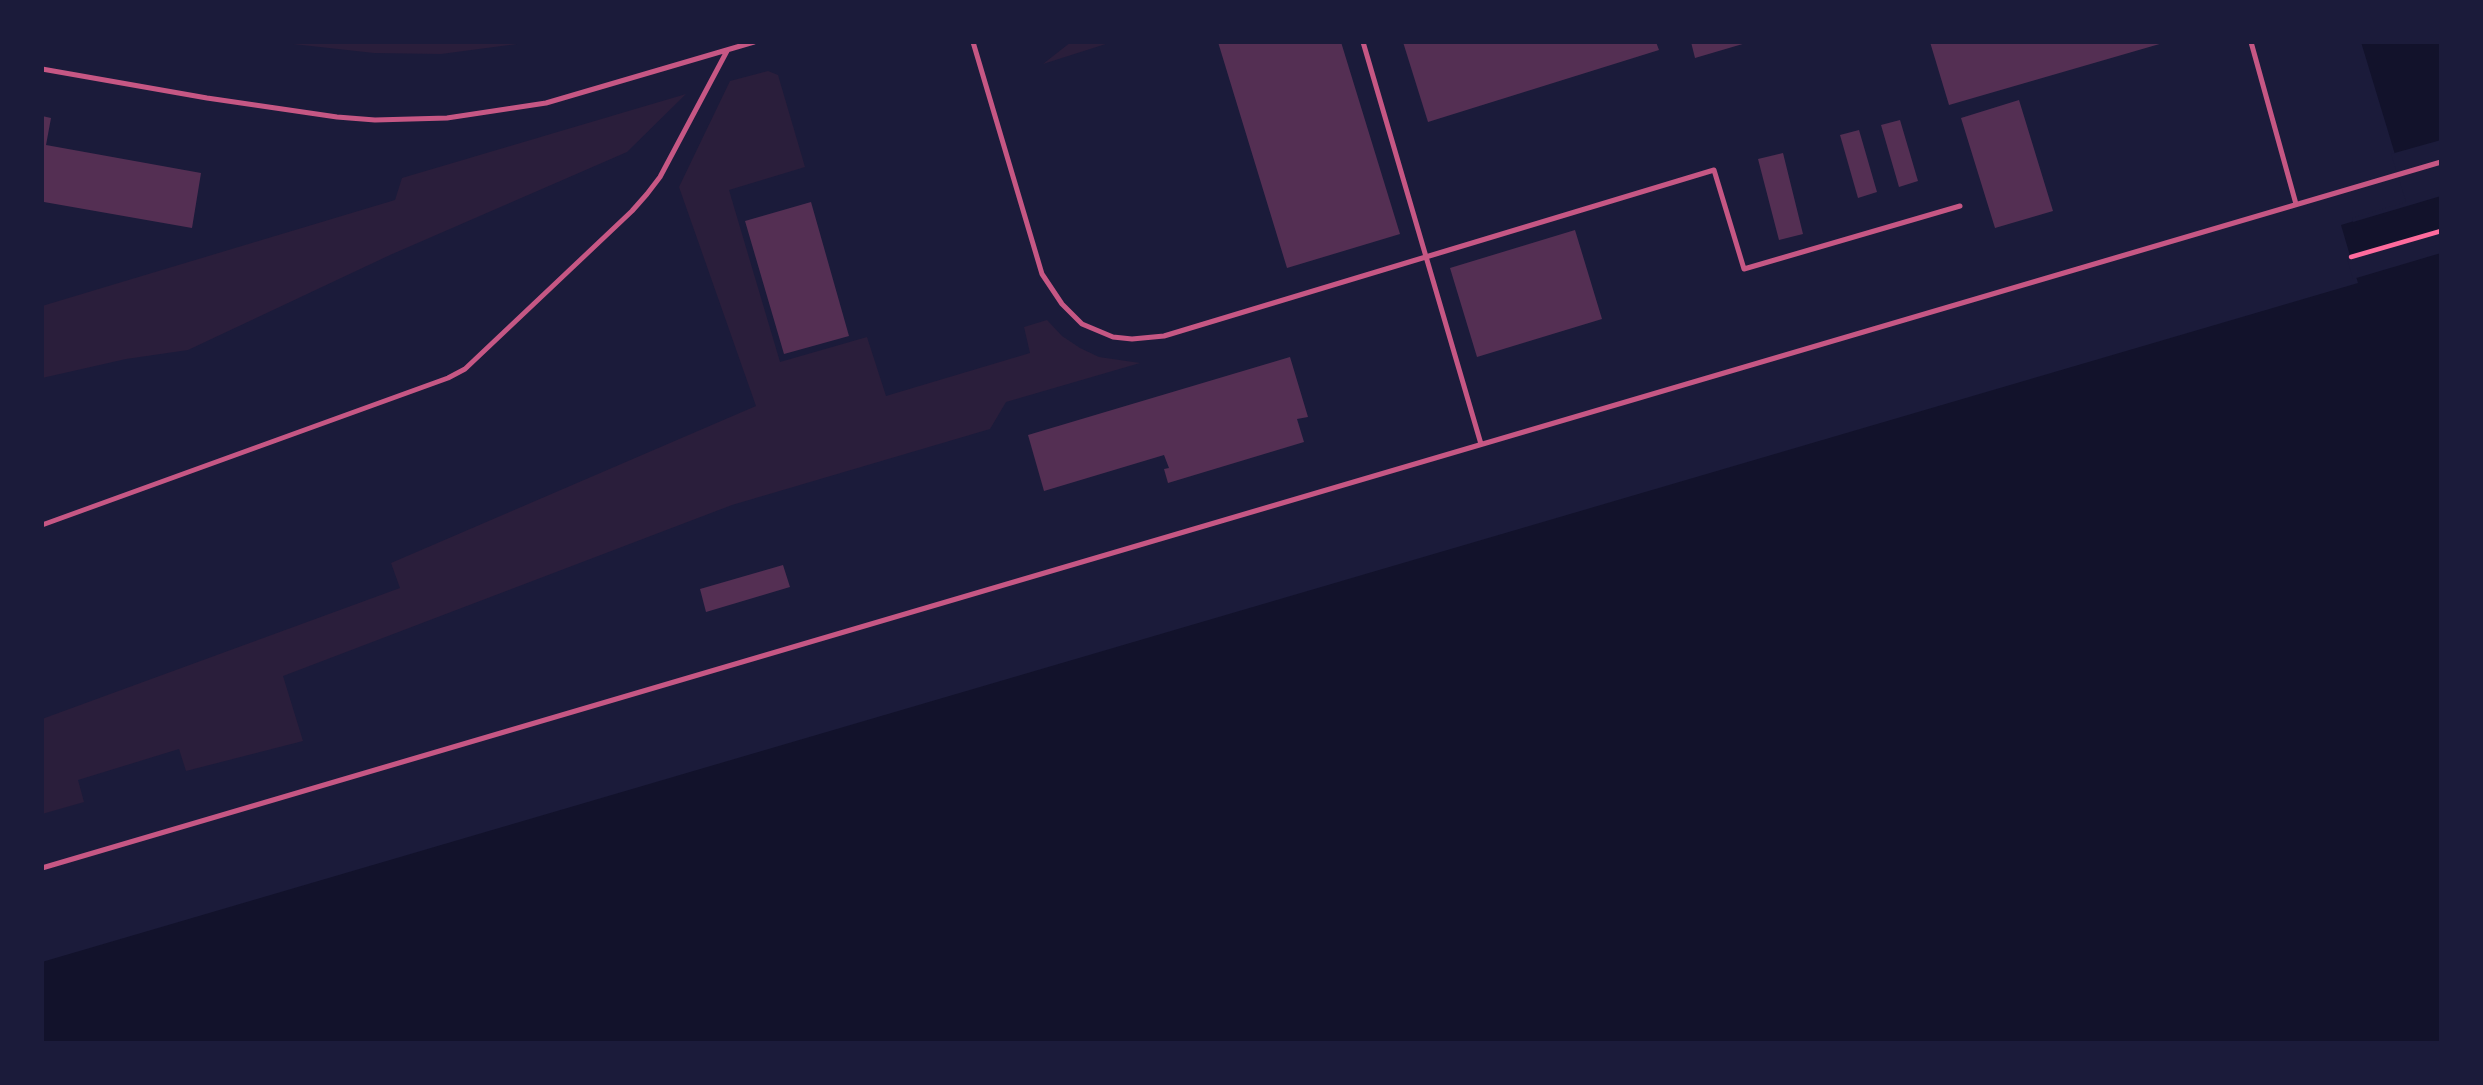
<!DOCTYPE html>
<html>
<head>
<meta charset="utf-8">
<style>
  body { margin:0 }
  #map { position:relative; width:2483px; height:1085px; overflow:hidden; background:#1b1b3a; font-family:Ubuntu,sans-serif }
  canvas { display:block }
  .frame { position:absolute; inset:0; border:44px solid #1b1b3a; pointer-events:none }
</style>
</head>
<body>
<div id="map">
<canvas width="2483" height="1085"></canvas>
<div class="frame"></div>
</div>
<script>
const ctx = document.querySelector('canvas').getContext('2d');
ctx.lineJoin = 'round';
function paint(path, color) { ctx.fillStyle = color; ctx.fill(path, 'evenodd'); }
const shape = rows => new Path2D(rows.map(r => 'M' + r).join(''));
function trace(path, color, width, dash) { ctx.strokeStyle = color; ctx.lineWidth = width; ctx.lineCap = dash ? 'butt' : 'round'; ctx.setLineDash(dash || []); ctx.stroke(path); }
paint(shape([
  [275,42,532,42,441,54,374,53],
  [1071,42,1112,42,1043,64],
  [768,71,778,75,805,167,729,190,780,362,867,337,886,396,1030,353,1024,327,1047,320,1062,336,1080,348,1099,357,1140,363,1006,402,990,429,732,505,283,676,303,741,186,771,179,749,78,780,84,802,42,814,42,719,400,588,391,563,756,406,679,187,730,81],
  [686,94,627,152,390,255,188,350,126,359,42,378,42,306,395,200,402,178]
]), '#2a1e3b');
paint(shape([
  [2361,42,2441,42,2441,1043,42,1043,42,962,2358,283,2341,225,2410,204]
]), '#12122b');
paint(shape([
  [2441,140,2441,196,2353,222,2352,218,2406,202,2391,154],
  [2441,230,2441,253,2353,279,2347,258]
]), '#1b1b3a');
paint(shape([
  [1218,42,1341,42,1400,234,1287,268],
  [1403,42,1656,42,1659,50,1428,122],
  [1691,42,1746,42,1746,43,1695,58],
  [1930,42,2163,42,2163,43,1949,105],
  [2019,100,2053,211,1995,228,1961,118],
  [42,116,51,118,46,145,201,173,192,228,44,202,42,207],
  [1900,120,1918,181,1899,187,1881,125],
  [1859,130,1877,192,1858,198,1840,135],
  [1783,153,1803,234,1779,240,1758,159],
  [811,202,849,336,784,354,745,221],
  [1575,230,1602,319,1477,357,1450,268],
  [1290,357,1308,417,1297,419,1304,442,1168,483,1164,469,1169,468,1164,455,1044,491,1028,435],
  [783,565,790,587,706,612,700,589]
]), '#542f53');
trace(shape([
  [2351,257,2441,231]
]), '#ff6b9d', 4.5);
trace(shape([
  [973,42,1042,274,1062,304,1082,324,1113,337,1132,339,1164,336,1714,170,1744,269,1960,206],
  [1363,42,1481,444],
  [2251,42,2296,204],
  [42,69,207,98,337,117,375,120,447,118,546,103,754,42],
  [42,525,448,378,465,369,632,211,647,194,660,177,727,51],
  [42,868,2441,162]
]), '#c65784', 5);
</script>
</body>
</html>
